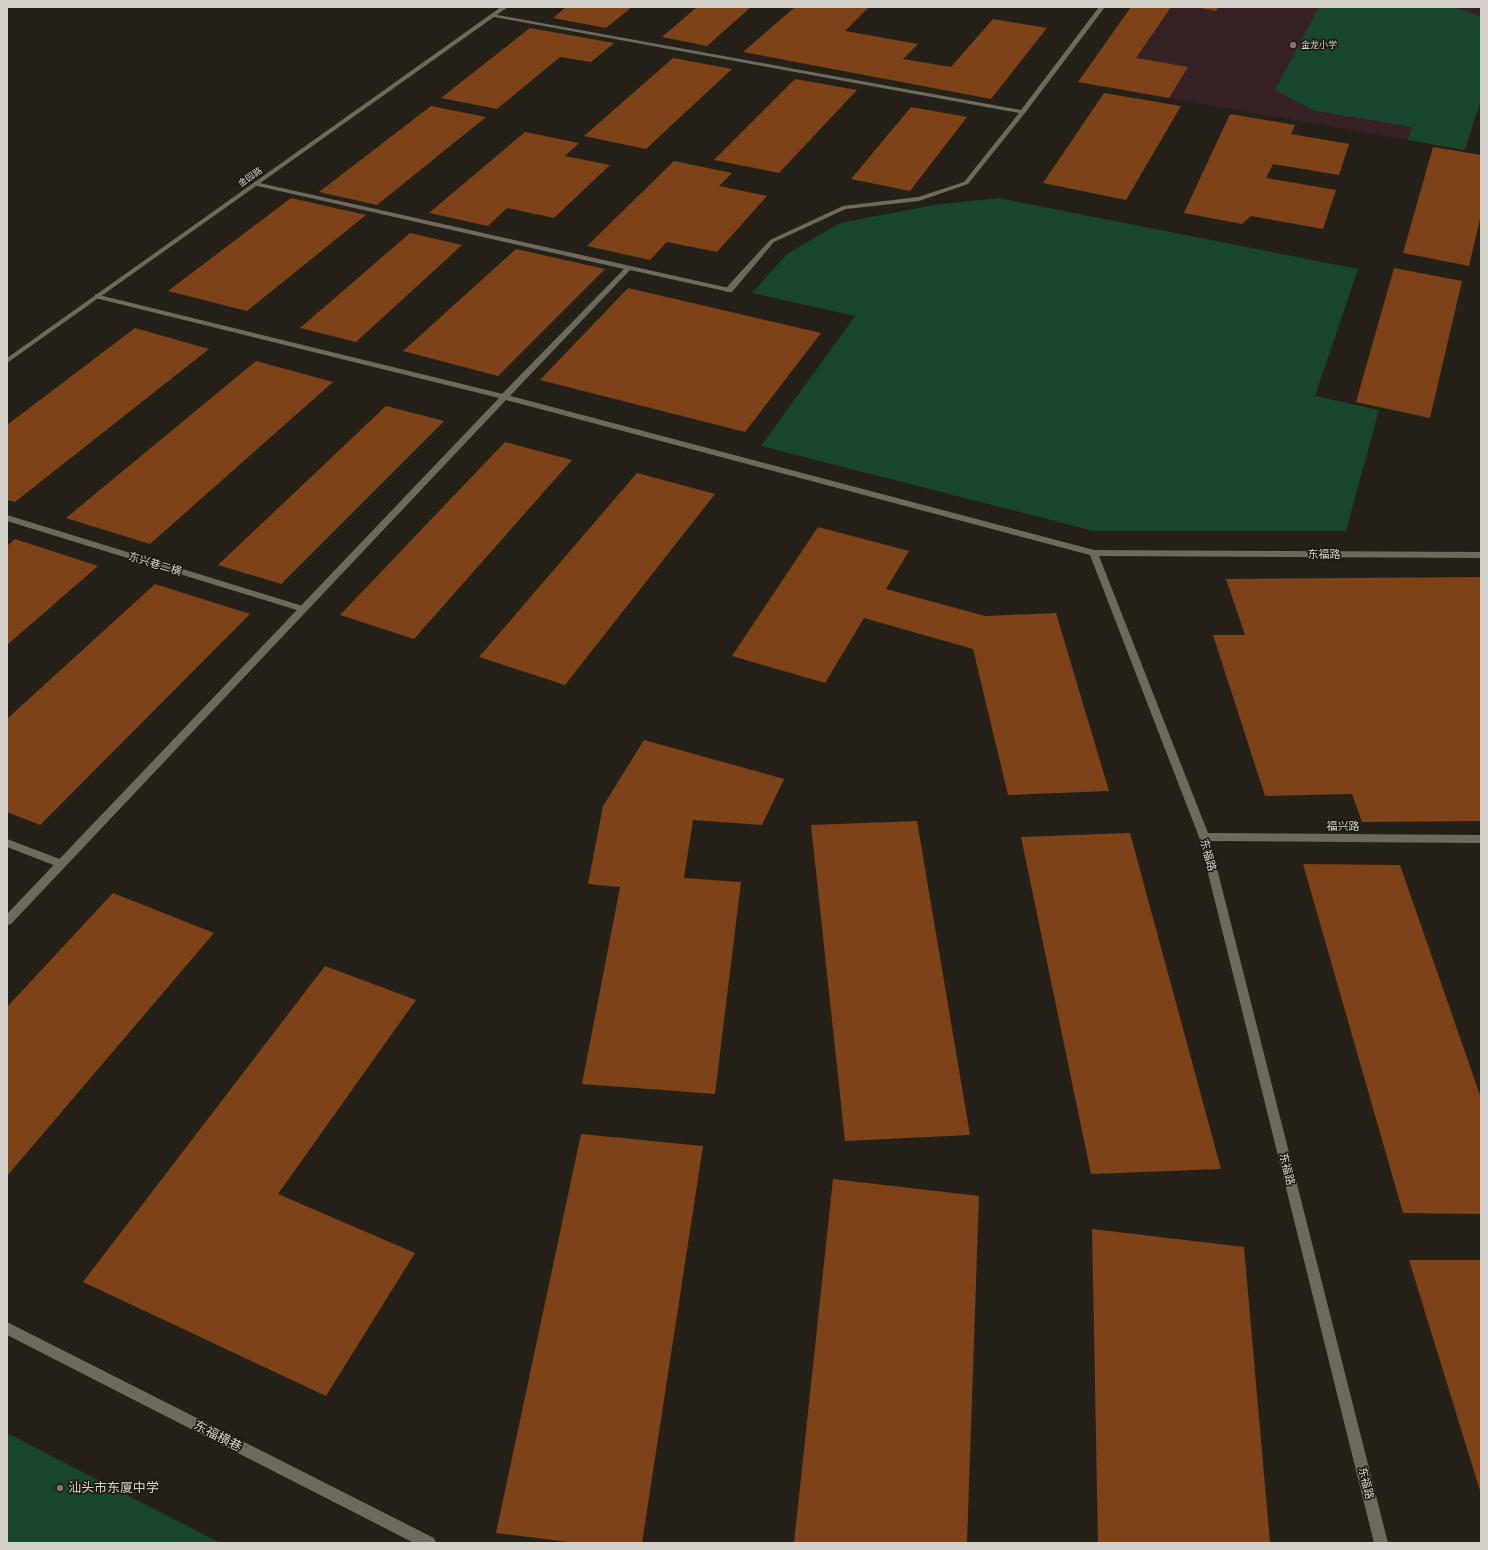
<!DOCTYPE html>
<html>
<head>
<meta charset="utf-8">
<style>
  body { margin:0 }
  #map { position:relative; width:1488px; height:1550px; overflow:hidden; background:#252118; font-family:Barlow,sans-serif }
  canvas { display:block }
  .frame { position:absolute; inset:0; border:8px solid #d4d1cb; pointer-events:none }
</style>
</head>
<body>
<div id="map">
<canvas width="1488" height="1550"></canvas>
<div class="frame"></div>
</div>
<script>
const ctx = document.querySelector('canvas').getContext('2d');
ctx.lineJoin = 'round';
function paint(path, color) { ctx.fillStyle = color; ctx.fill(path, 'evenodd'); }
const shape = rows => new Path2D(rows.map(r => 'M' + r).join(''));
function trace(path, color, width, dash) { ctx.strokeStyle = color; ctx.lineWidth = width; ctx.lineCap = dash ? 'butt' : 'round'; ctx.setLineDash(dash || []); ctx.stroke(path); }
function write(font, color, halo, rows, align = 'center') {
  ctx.font = font + ' Barlow,"Noto Sans SC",sans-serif'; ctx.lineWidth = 3; ctx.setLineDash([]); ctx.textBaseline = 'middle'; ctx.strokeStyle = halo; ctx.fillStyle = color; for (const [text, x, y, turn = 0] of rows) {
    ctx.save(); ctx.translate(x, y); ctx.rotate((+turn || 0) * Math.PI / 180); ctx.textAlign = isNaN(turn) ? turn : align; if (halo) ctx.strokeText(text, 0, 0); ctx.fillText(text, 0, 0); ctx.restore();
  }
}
paint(shape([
  [1131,7,1481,7,1481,99,1465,150,1078,82]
]), '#362225');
paint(shape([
  [1319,7,1448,7,1461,9,1481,17,1481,99,1465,150,1408,140,1412,127,1315,111,1275,90],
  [998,198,1358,269,1315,396,1379,410,1346,531,1094,531,761,446,855,316,752,293,787,254,840,223,934,205],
  [7,1433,220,1543,7,1543]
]), '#18462d');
paint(shape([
  [566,7,632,7,606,28,553,18],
  [697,7,751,7,707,46,662,37],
  [795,7,869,7,845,31,918,44,903,59,951,67,993,19,1047,28,991,99,743,52],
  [1131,7,1171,7,1136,58,1188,67,1169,98,1078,82],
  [1195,7,1219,7,1216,11],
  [530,28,614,43,591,62,560,57,497,109,441,98],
  [673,58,732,69,646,149,584,136],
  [795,79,857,90,779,173,714,160],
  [1104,93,1181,106,1126,200,1043,183],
  [431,106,486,117,377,205,319,192],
  [911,107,967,117,910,191,851,179],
  [1230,114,1295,125,1291,134,1349,144,1339,175,1273,164,1266,178,1336,190,1323,229,1251,216,1242,224,1184,213],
  [525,132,579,143,565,156,610,165,554,218,507,208,488,226,429,213],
  [1433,147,1481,155,1481,215,1469,266,1403,253],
  [674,161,732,173,719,186,767,196,717,252,667,242,650,260,587,246],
  [291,198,366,215,247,311,168,291],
  [410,233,462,245,356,342,300,328],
  [516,249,605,269,498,376,403,351],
  [1394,268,1462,281,1430,418,1356,402],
  [628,288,821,333,745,432,540,380],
  [135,328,209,349,15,502,7,500,7,425],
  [256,361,333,382,150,544,66,518],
  [386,406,444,421,281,584,218,565],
  [505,442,572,460,414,639,340,615],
  [637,473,715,494,565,685,479,657],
  [818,527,909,551,886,589,985,616,1056,613,1109,791,1008,795,973,649,864,618,825,683,732,656],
  [15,539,98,566,7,645,7,546],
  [1481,577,1481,821,1362,822,1352,794,1265,796,1213,635,1245,635,1226,579],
  [155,584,250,614,40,825,7,812,7,719],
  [644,740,784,779,762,825,693,820,684,878,741,882,715,1094,582,1084,620,887,588,884,603,806],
  [917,821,970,1135,845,1141,811,825],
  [1130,833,1221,1169,1091,1174,1021,837],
  [1303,864,1400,865,1481,1098,1481,1214,1403,1213],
  [113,893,214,933,7,1176,7,1007],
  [325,966,416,1000,278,1194,415,1253,326,1396,83,1282],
  [581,1134,703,1146,642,1543,577,1543,496,1533],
  [833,1179,979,1196,967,1543,794,1543],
  [1092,1229,1244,1247,1270,1543,1098,1543],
  [1409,1260,1481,1260,1481,1494]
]), '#7d4218');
paint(shape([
  [255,182,729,288,733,290,729,292,630,270,507,399,504,399,500,397,501,395,624,269,253,185,253,183,255,182],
  [7,515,306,607,308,609,303,612,300,611,7,521,7,515],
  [7,839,65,861,66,864,65,867,61,868,7,847,7,839]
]), '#6d695e');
paint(shape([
  [1099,7,1105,7,1025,113,968,184,919,201,846,209,774,242,732,292,726,292,726,288,770,240,843,206,918,197,964,182,1019,113,489,16,492,14,1021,110,1099,7],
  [95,294,507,395,1094,550,1481,552,1481,558,1099,556,1208,833,1481,835,1481,843,1210,841,1388,1543,1374,1543,1199,837,1090,555,506,400,11,924,7,925,7,914,499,398,95,298,95,294],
  [7,1322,434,1538,436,1543,414,1543,7,1335,7,1322]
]), '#6d695e');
paint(shape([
  [501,7,508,7,7,363,7,358,501,7]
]), '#6d695e');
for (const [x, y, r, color] of [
  [1293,45,4,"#8d6e63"],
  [60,1488,4,"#8d6e63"]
]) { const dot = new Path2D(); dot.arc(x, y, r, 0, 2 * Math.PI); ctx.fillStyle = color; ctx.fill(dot); trace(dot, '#1b180f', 1.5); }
write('9px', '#d4d1cb', '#1b180f', [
  ["金龙小学",1301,45]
], 'left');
write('9px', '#d4d1cb', '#1b180f', [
  ["金园路",250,177,-35]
]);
write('11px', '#d4d1cb', '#1b180f', [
  ["东福路",1324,554],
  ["东兴巷二横",155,564,17],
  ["福兴路",1343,826],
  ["东福路",1208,855,75],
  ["东福路",1287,1169,76],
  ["东福路",1366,1483,76]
]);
write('13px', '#d4d1cb', '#1b180f', [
  ["东福横巷",218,1436,27]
]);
write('13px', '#d4d1cb', '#1b180f', [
  ["汕头市东厦中学",68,1488]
], 'left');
</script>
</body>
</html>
